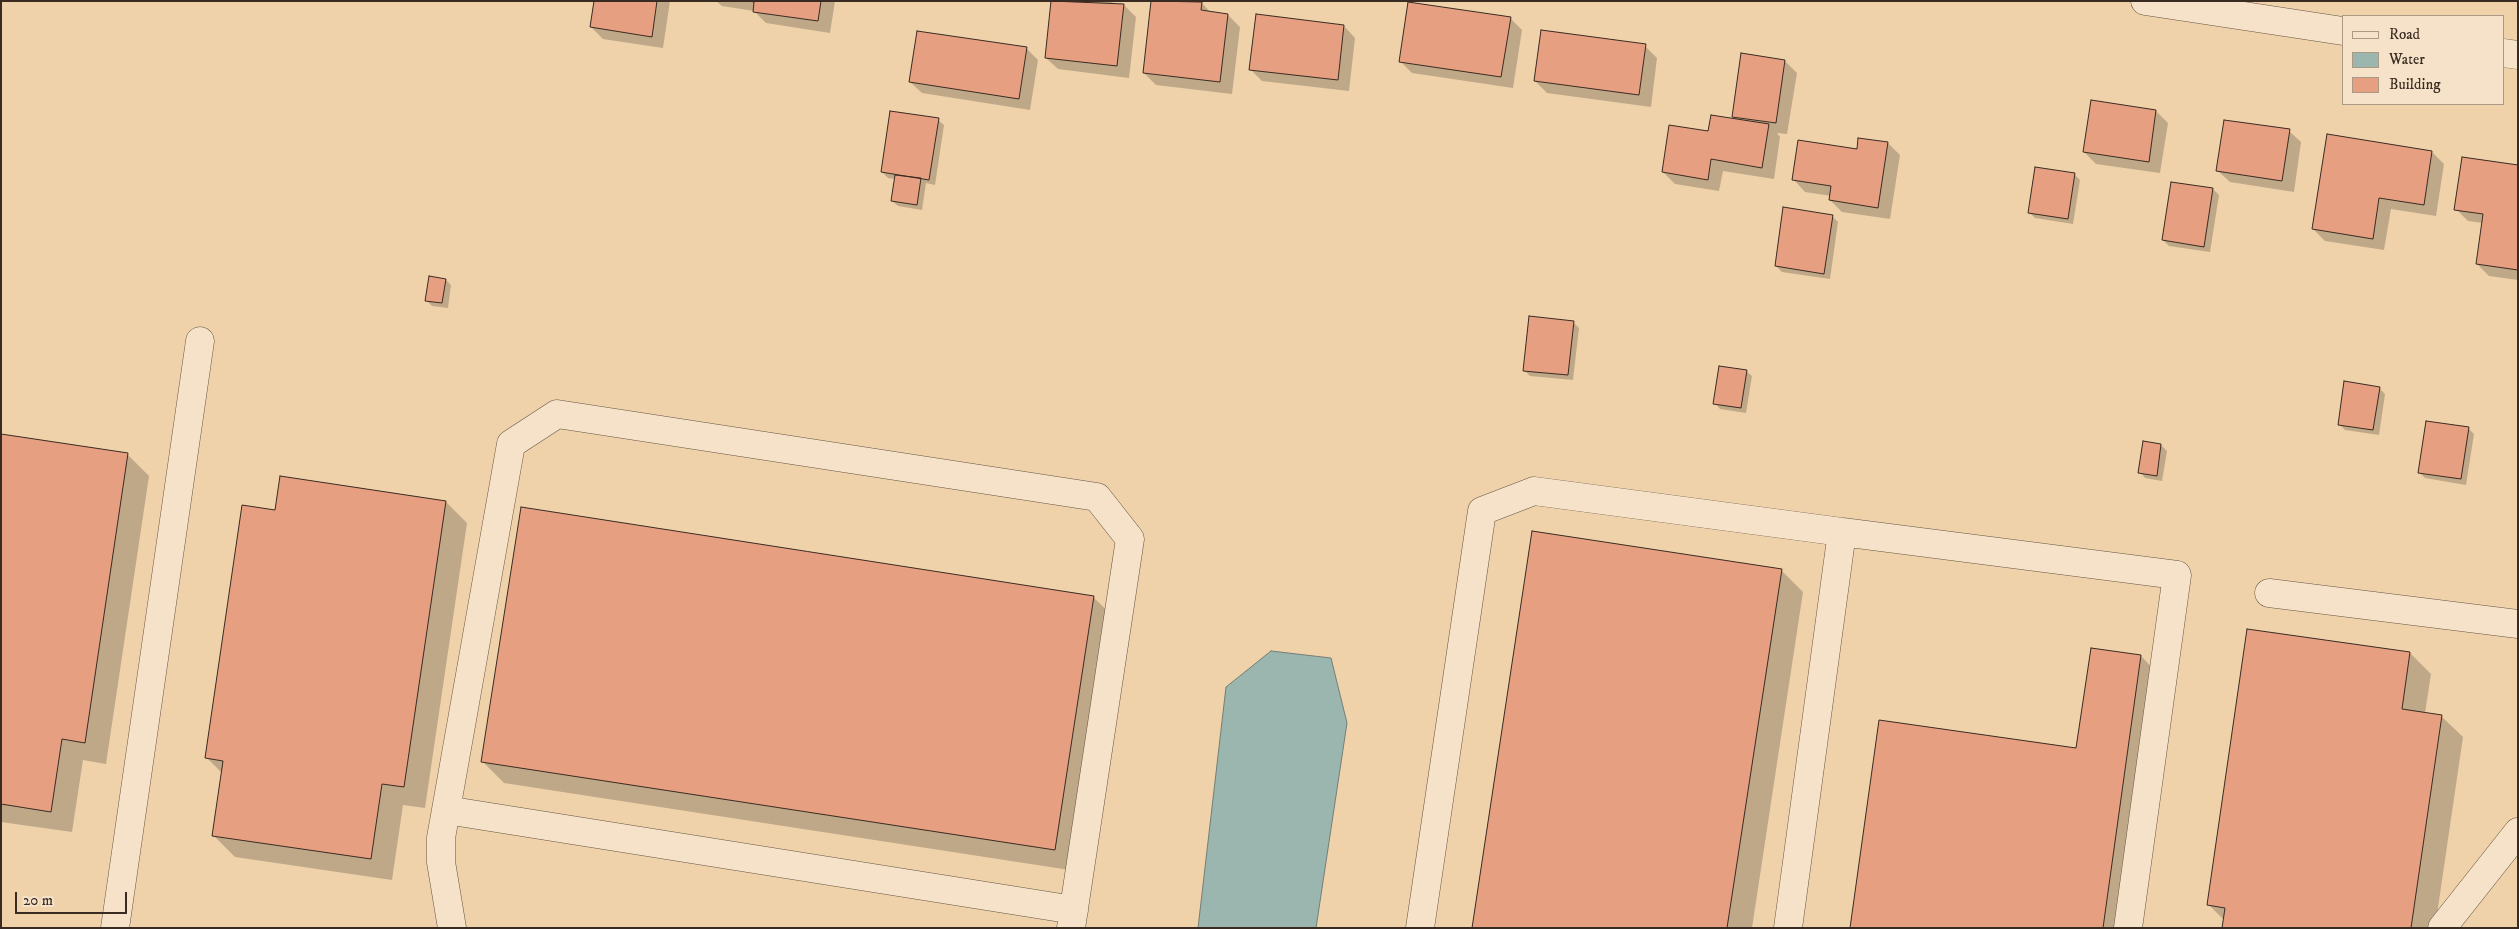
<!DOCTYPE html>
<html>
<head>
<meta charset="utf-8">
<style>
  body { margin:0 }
  #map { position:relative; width:2519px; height:929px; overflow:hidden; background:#efd2aa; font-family:"IM FELL DW Pica",serif }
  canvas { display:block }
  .frame { position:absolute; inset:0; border:2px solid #392b21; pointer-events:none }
  .legend { position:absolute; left:2342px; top:15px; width:162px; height:90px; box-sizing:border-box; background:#f5e2c8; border:1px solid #aa9985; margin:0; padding:6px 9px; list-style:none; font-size:15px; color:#392b21 }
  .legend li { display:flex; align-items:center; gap:10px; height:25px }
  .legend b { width:25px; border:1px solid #aa9985 }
  .scale { position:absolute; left:15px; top:892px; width:112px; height:22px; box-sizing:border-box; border:2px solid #392b21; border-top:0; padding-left:6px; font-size:15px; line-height:18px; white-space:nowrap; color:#392b21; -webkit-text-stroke:4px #f5e2c8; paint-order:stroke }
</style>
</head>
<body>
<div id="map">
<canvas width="2519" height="929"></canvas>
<div class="frame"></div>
<ul class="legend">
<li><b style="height:6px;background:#f5e2c8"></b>Road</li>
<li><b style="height:14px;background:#9ab6af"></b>Water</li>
<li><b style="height:14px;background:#e79f81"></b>Building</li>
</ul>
<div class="scale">20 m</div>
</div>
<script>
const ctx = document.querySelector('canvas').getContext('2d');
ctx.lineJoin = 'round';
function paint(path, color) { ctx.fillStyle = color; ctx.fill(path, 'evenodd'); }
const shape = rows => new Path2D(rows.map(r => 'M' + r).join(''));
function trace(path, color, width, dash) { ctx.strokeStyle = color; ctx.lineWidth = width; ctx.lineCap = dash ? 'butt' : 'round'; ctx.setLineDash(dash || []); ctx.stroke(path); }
const water = shape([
  [1271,651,1331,658,1347,723,1316,928,1198,928,1226,687,1271,651]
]);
paint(water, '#9ab6af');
trace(water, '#737e76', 1);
paint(shape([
  [595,1,670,1,663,48,603,39,591,27],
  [716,1,835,1,830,33,766,23,754,11,722,6],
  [1052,1,1106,1,1124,5,1136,17,1129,78,1058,69,1046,58],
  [1152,1,1202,3,1211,13,1228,15,1240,27,1232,94,1156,85,1144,73],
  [1510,18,1522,30,1513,88,1412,73,1400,61],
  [1344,26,1355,38,1349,91,1262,81,1250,69],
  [1645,46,1657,58,1651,107,1547,93,1535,81],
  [1026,48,1038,60,1030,110,922,93,910,82],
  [1742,54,1785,61,1797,73,1787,134,1777,133,1780,137,1774,179,1723,171,1719,191,1675,184,1663,172,1709,132,1737,120,1733,116],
  [2092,102,2156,111,2168,123,2160,173,2096,164,2084,152],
  [938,120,944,125,935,185,926,183,922,210,898,206,892,201,895,179,888,178,882,172],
  [2289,131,2301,142,2294,192,2230,182,2218,171],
  [1888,143,1900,155,1890,219,1842,212,1830,200,1831,196,1805,192,1794,180,1858,150],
  [2432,152,2444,164,2436,216,2391,209,2384,250,2325,241,2313,229],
  [2518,166,2518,280,2489,276,2477,264,2483,223,2468,221,2456,209],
  [2074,174,2080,180,2073,224,2035,218,2029,212],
  [2172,183,2213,189,2219,195,2210,252,2169,246,2163,240],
  [1832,216,1838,222,1830,279,1782,272,1776,266],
  [446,280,451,285,448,308,432,306,426,300],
  [1573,322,1579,328,1573,380,1530,376,1524,370],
  [1746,371,1752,376,1746,413,1720,409,1715,403],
  [2379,388,2385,394,2379,435,2345,430,2339,424],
  [2468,428,2474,434,2466,485,2425,478,2419,472],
  [1,436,127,454,149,476,106,764,83,760,72,832,1,822],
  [2161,445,2167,451,2162,481,2145,478,2140,472],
  [281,477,446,502,467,523,425,808,403,805,392,880,235,857,213,835,223,774,206,757,276,511],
  [1781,570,1803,592,1752,928,1473,928],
  [1093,597,1115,618,1076,871,504,783,483,762],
  [2410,653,2431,674,2425,713,2441,716,2463,737,2435,928,2223,928,2224,920,2209,905],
  [2141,656,2162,678,2127,928,1851,928,2078,749]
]), '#0003');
const building = shape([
  [594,1,657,1,652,37,590,27,594,1],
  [750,1,821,1,818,21,753,12,754,2,750,1],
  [1051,1,1124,4,1117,66,1045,58,1051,1],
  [1151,1,1202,2,1201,10,1228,14,1220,82,1143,73,1151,1],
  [1408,2,1511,17,1501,77,1399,62,1408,2],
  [1256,14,1344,25,1338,80,1249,70,1256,14],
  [1541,30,1646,44,1639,95,1534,81,1541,30],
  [917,31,1027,47,1019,99,909,82,917,31],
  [1741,53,1785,60,1776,123,1732,117,1741,53],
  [2091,100,2156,110,2149,162,2083,152,2091,100],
  [890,111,939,118,929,180,881,172,890,111],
  [1711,115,1769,124,1762,168,1711,159,1708,180,1662,172,1669,125,1708,131,1711,115],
  [2224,120,2290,129,2282,181,2216,171,2224,120],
  [2327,134,2432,151,2424,205,2379,198,2373,239,2312,229,2327,134],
  [1858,138,1888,142,1878,208,1829,200,1831,186,1792,180,1798,140,1857,149,1858,138],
  [2462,157,2518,165,2518,270,2476,264,2483,214,2454,210,2462,157],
  [2035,167,2075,173,2068,219,2028,213,2035,167],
  [895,175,921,178,917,205,891,201,895,175],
  [2171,182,2213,188,2204,247,2162,240,2171,182],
  [1783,207,1833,215,1824,274,1775,266,1783,207],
  [429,276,446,279,442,303,425,301,429,276],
  [1529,316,1574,321,1568,375,1523,371,1529,316],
  [1719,366,1747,370,1741,408,1713,404,1719,366],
  [2344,381,2380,387,2373,430,2338,425,2344,381],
  [2426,421,2469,427,2461,479,2418,473,2426,421],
  [1,434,128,453,85,743,62,739,51,812,1,804,1,434],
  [2143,441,2161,444,2157,476,2138,473,2143,441],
  [280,476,446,501,404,787,382,784,371,859,212,836,223,761,205,758,242,505,275,510,280,476],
  [521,507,1094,596,1055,850,481,762,521,507],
  [1532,531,1782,569,1727,928,1472,928,1532,531],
  [2247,629,2410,652,2402,709,2442,715,2411,928,2222,928,2225,908,2207,905,2247,629],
  [2091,648,2141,655,2103,928,1850,928,1879,720,2076,748,2091,648]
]);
paint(building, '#e79f81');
trace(building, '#392b21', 1);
const minor = shape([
  [2145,1,2343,31],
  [2503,53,2518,55],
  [2269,593,2518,624],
  [446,810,1074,910],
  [115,928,200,341],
  [452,928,441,862,441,838,511,444,557,414,1097,497,1130,539,1071,928],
  [1420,928,1482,511,1534,491,1842,532],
  [1788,928,1842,532,2177,575,2128,928],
  [2442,928,2518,832]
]);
trace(minor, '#665543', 29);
trace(minor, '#f5e2c8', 28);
</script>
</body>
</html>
